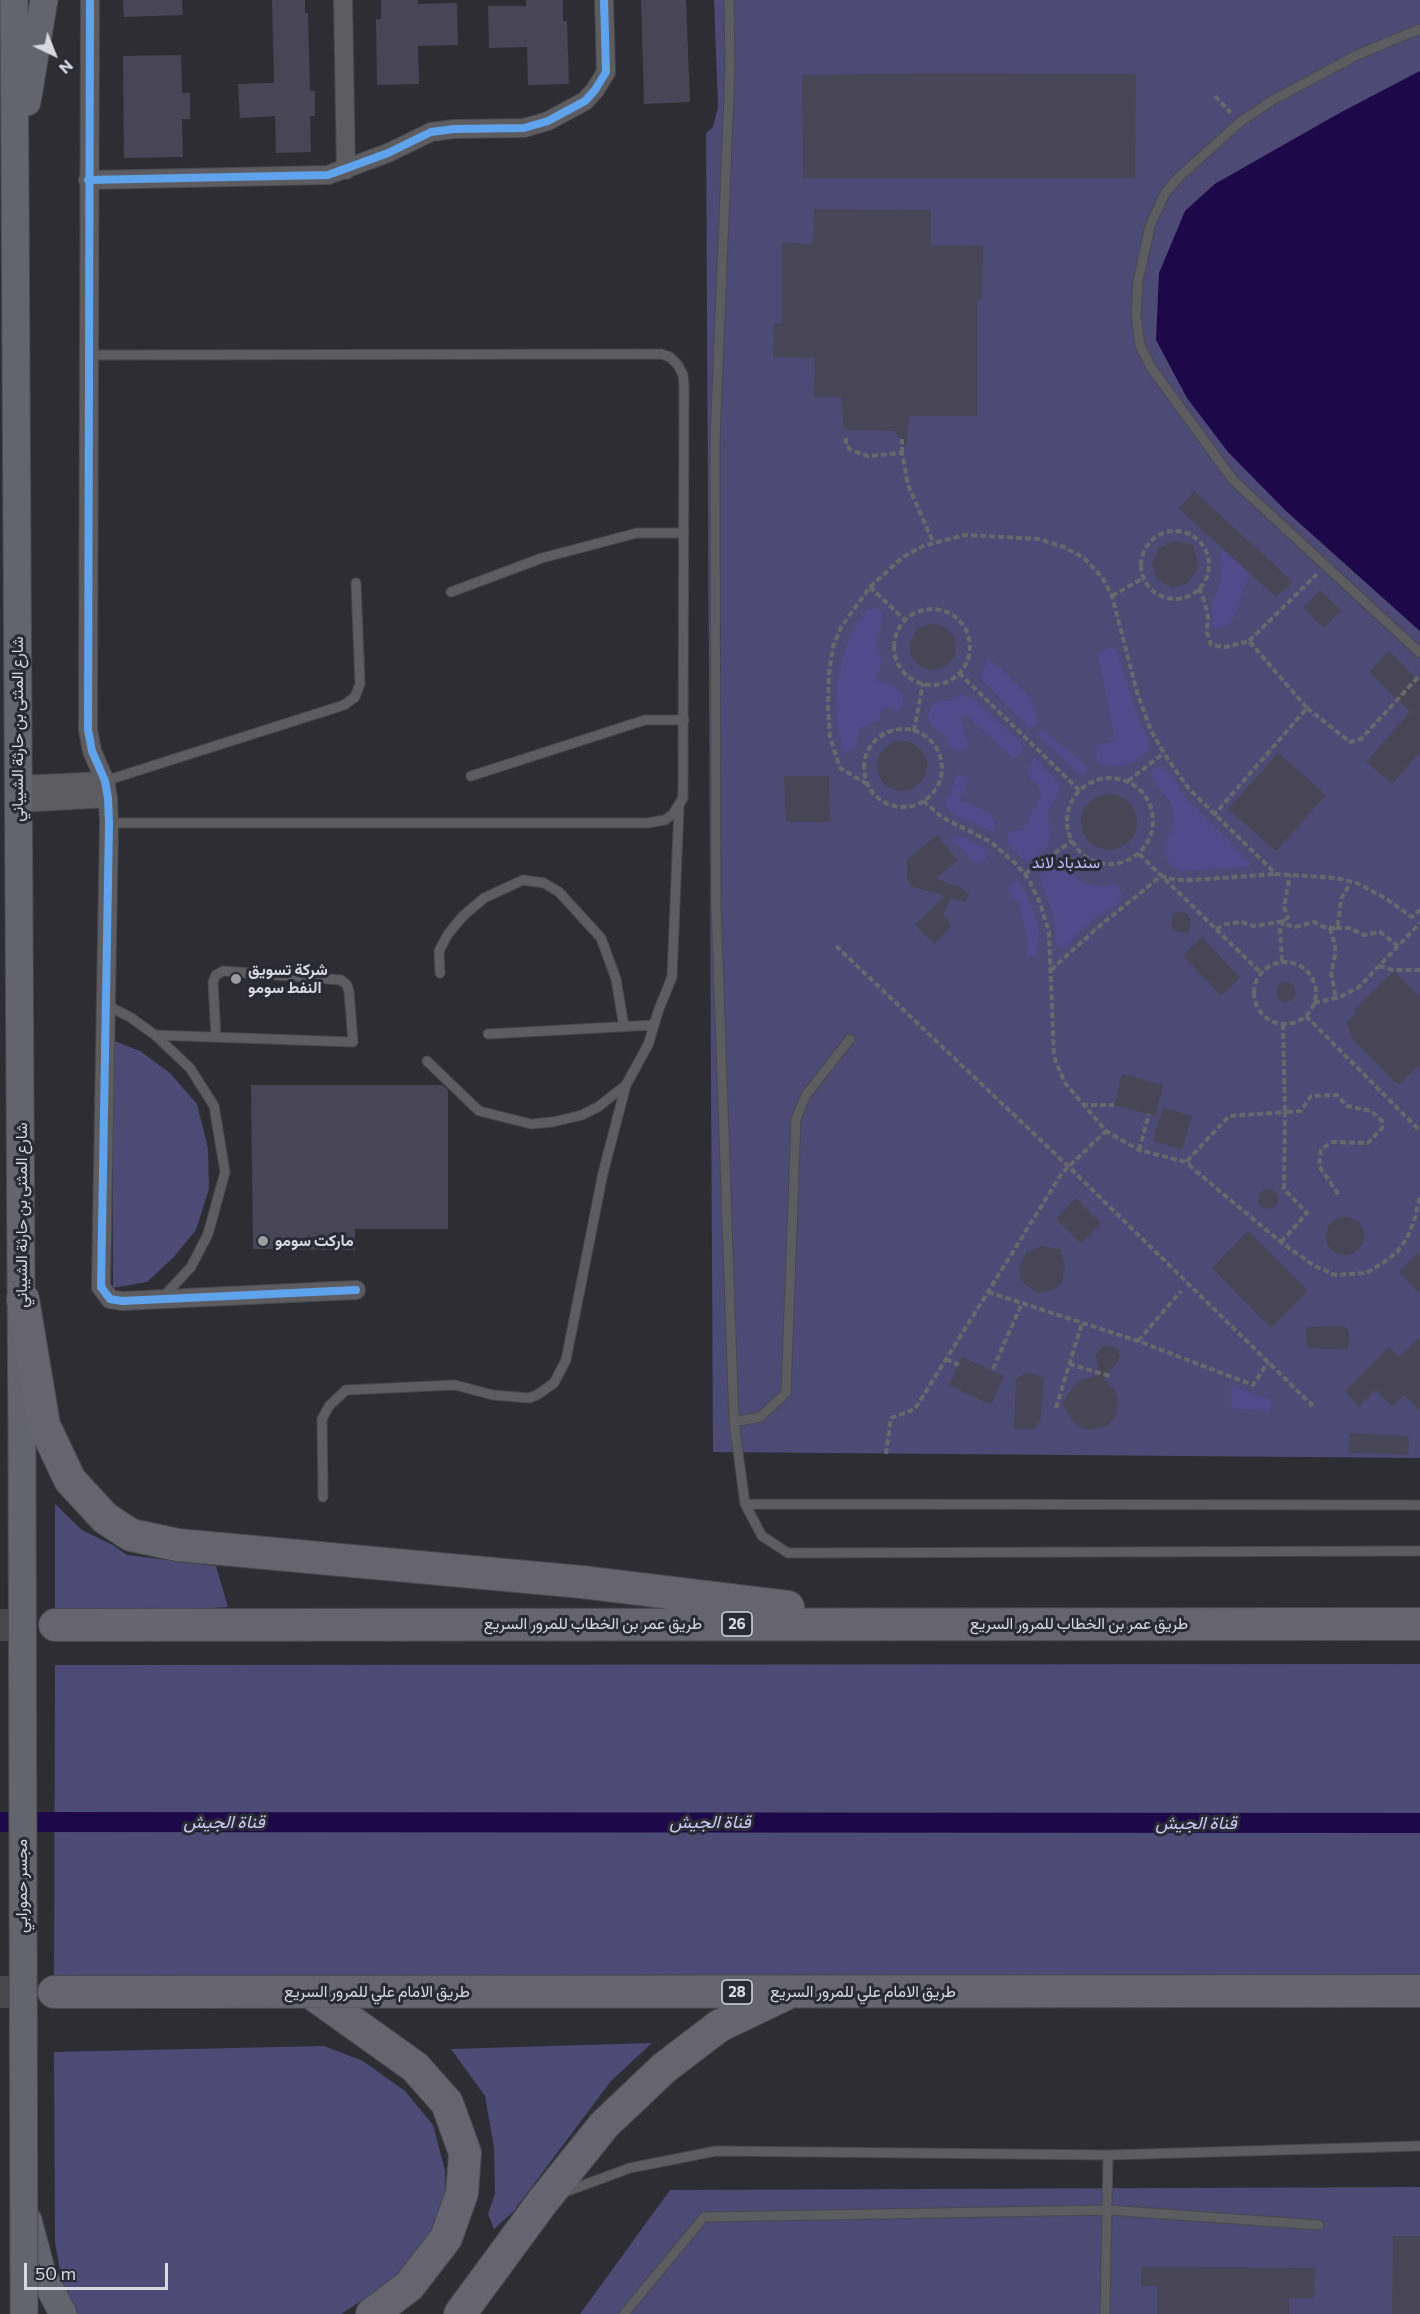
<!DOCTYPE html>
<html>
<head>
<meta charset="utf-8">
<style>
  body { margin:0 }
  #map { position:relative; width:1420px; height:2314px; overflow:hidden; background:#2d2d33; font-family:Commissioner,sans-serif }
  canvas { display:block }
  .north { position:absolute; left:24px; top:24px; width:60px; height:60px; -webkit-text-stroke:4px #2a2a36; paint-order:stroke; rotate:137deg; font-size:16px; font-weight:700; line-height:24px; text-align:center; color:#d8d8e0 }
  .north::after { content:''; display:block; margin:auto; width:21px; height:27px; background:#d8d8e0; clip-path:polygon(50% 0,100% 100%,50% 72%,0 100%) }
  .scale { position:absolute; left:24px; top:2263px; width:144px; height:27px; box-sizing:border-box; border:3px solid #d8d8e0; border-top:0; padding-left:8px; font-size:18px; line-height:21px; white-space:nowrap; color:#d8d8e0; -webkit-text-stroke:4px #2a2a36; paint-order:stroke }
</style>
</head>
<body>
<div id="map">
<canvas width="1420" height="2314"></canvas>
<div class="north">N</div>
<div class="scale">50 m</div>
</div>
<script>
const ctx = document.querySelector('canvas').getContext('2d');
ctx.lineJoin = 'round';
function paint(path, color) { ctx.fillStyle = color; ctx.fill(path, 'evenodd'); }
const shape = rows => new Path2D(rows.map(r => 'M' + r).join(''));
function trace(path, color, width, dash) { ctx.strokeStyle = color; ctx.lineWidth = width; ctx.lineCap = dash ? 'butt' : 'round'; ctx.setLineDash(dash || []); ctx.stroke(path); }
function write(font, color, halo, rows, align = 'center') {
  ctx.font = font + ' Commissioner,Vazirmatn,sans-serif'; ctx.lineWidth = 6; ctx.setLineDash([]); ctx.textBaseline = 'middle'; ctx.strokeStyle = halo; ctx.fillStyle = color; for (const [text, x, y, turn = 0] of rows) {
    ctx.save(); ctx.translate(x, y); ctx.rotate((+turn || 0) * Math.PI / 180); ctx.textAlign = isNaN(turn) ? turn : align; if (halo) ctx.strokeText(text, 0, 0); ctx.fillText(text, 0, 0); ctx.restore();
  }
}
paint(shape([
  [714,0,1420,0,1420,71,1338,114,1215,184,1185,211,1285,510,1420,631,1420,1458,713,1452,706,133,713,127,718,107],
  [112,1040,140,1051,170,1073,197,1104,208,1148,209,1189,196,1230,173,1258,147,1282,113,1288],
  [55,1504,82,1530,113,1545,127,1555,216,1566,228,1607,55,1617],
  [1420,1664,1420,1979,54,1980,55,1665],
  [652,2043,611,2081,513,2212,494,2229,488,2214,495,2194,494,2147,485,2096,451,2049],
  [324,2046,363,2061,405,2091,433,2125,445,2170,446,2215,423,2254,388,2284,341,2314,77,2314,62,2282,55,2242,54,2052],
  [1420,2187,1420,2314,580,2314,670,2190]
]), '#4d4a75');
paint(shape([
  [1226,550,1249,572,1233,620,1224,627,1215,630,1212,628,1212,602,1221,582,1220,554],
  [876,608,883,612,881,628,877,639,878,651,882,660,876,678,880,683,894,686,903,694,902,705,897,712,891,707,884,708,877,721,862,727,858,732,855,748,847,753,842,746,837,721,836,703,837,685,843,657,850,635,867,610],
  [1110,647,1116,650,1140,724,1149,741,1149,748,1145,754,1128,765,1102,766,1097,761,1096,746,1115,741,1098,653],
  [986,661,994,662,1030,698,1037,718,1037,723,1033,727,1029,728,981,678],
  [963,694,974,700,1021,742,1023,745,1021,754,1017,757,1012,757,966,715,961,716,961,721,969,747,961,751,954,750,950,747,947,738,930,724,928,714,932,706,938,702,952,700],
  [1043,730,1084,764,1087,772,1080,776,1038,735],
  [1033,759,1036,759,1061,786,1048,812,1050,838,1047,846,1039,855,1027,862,1008,844,1007,838,1010,832,1024,829,1041,796,1040,789,1027,774],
  [1159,767,1163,767,1169,772,1184,796,1249,862,1250,867,1182,871,1176,869,1167,860,1164,855,1165,847,1174,821,1174,813,1171,803,1151,777,1151,774,1155,768],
  [958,774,965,776,968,783,959,799,962,802,973,805,989,812,995,823,993,832,954,815,946,806,945,801,951,793,955,778],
  [955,836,965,837,985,849,986,857,983,862,975,864,962,848,953,843,951,837],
  [1059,862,1065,865,1080,882,1098,887,1112,884,1116,885,1122,895,1120,900,1112,907,1095,918,1064,948,1056,944,1054,917,1047,895,1042,886,1040,875],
  [1017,880,1025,892,1039,927,1037,956,1027,958,1028,941,1019,905,1007,889],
  [1231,1385,1273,1401,1270,1411,1231,1408]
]), '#524a8b');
paint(shape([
  [1420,71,1420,631,1285,510,1228,452,1187,398,1156,340,1159,273,1185,211,1215,184,1338,114]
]), '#1d084a');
trace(shape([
  [0,1822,1420,1823]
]), '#1d084a', 20);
paint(shape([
  [123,0,182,0,183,15,124,17],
  [272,0,305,0,305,13,308,13,310,91,315,91,315,116,310,116,311,152,276,153,275,116,240,118,238,84,274,83],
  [381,0,418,0,418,4,457,3,458,45,418,46,419,84,377,85,376,19,381,19],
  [526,0,563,0,563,21,567,21,569,84,528,85,527,47,489,48,488,6,526,6],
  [641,0,686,0,690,102,644,104],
  [181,55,182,93,190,93,190,119,182,119,183,157,124,158,123,56],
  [937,73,1136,74,1135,178,803,178,802,75],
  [814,209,931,210,931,245,983,246,982,300,977,300,977,416,909,416,906,446,894,431,844,430,841,397,814,397,815,358,773,357,774,323,782,323,782,243,813,244],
  [1194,491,1293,582,1276,597,1179,509],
  [1174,541,1192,544,1198,561,1197,570,1188,583,1172,588,1157,579,1152,563,1159,548],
  [1320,590,1341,610,1324,628,1303,608],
  '910 647a23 23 0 1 1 46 0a23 23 0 1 1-46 0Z',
  [1389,651,1420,682,1420,752,1392,784,1366,762,1410,712,1369,672],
  '877 766a25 25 0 1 1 50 0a25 25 0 1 1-50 0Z',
  [1278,753,1326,795,1276,851,1228,809],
  [784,776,829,776,830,822,786,822],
  '1081 822a28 28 0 1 1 56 0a28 28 0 1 1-56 0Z',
  [937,835,958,861,936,878,954,886,956,885,969,893,966,902,951,898,943,915,952,925,934,944,915,925,945,896,914,887,909,883,907,878,907,860],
  [1178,912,1186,913,1191,919,1189,933,1175,931,1171,925,1172,916],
  [1202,937,1240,978,1221,996,1183,955],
  [1394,971,1420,997,1420,1065,1398,1085,1353,1040,1346,1022,1357,1013,1354,1010],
  '1276 992a10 10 0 1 1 20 0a10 10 0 1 1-20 0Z',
  [1122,1074,1163,1085,1155,1116,1114,1105],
  [251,1085,442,1085,448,1090,448,1229,355,1229,355,1250,253,1249],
  [1163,1108,1192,1116,1182,1150,1153,1141],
  '1258 1199a10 10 0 1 1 20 0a10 10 0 1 1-20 0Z',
  [1076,1198,1101,1223,1081,1244,1056,1219],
  '1326 1236a19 19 0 1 1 38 0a19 19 0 1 1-38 0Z',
  [1248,1231,1308,1291,1271,1328,1212,1268],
  [1041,1246,1060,1249,1065,1266,1062,1283,1055,1289,1039,1293,1024,1284,1020,1277,1019,1269,1026,1253],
  [1420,1251,1420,1294,1399,1272],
  [1344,1326,1349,1332,1348,1349,1307,1348,1306,1327],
  [1420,1337,1420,1411,1404,1395,1392,1407,1376,1390,1359,1407,1345,1391,1389,1347,1399,1357],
  [1106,1345,1118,1349,1120,1357,1117,1364,1103,1377,1115,1391,1118,1400,1117,1410,1114,1419,1107,1426,1089,1430,1080,1427,1072,1421,1062,1403,1074,1386,1081,1380,1099,1375,1096,1356,1099,1349],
  [962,1357,1004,1376,991,1405,949,1385],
  [1026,1373,1036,1374,1044,1378,1041,1416,1036,1429,1014,1429,1016,1378],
  [1350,1433,1409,1436,1408,1455,1349,1452],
  [1393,2236,1420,2236,1420,2314,1392,2314],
  [1141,2267,1315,2268,1314,2298,1289,2298,1289,2314,1157,2314,1157,2286,1141,2286]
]), '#484656');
trace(shape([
  [0,1625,55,1625],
  [0,1992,53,1992]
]), '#47474d', 32, [32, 16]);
const service = shape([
  [729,0,730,69,715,440,716,903,734,1422,745,1504,762,1536,788,1553,1420,1551],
  [1420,29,1357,55,1273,100,1240,122,1178,178,1165,193,1150,226,1138,281,1136,316,1140,345,1150,366,1233,480,1420,653],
  [88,355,661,354,670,357,678,365,683,375,684,385,683,788,683,798,673,814,665,820,647,823,109,823],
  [451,592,542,558,637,533,684,533],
  [471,776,645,720,684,720],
  [105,781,344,705,355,697,360,684,356,583],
  [440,973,439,951,448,934,463,916,484,898,523,880,544,883,559,892,601,938,616,979,624,1027],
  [106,1005,130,1017,155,1035,190,1068,214,1106,225,1172,208,1234,191,1267,163,1297],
  [488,1034,654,1025],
  [155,1035,353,1042,349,992,347,985,341,980,223,971,216,975,213,982,216,1037],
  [427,1061,479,1111,531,1124,553,1122,582,1115,598,1107,626,1085,648,1045,659,1009,672,977,679,807],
  [734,1422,760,1417,786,1393,796,1119,806,1095,850,1039],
  [323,1497,322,1419,329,1406,346,1390,455,1385,493,1395,529,1398,537,1395,554,1383,566,1360,603,1173,626,1085],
  [745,1504,1420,1505],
  [562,2193,630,2168,716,2151,1108,2155,1420,2146],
  [624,2314,704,2217,1108,2210,1319,2225],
  [1105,2314,1108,2155]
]);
const minor = shape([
  [90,0,88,730,92,751,105,781,108,798,109,823,101,1287,110,1299,122,1301,356,1290],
  [343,0,346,170],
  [88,180,328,175,388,153,431,132,454,129,524,128,548,121,585,101,595,90,606,72,604,0],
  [19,785,105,781],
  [19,803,108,798]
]);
const primary = shape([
  [14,0,22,1457],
  [27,102,44,0],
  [28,2220,42,2273,63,2314]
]);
const motorway = shape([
  [23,1299,44,1425,70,1480,105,1518,131,1535,178,1545,582,1582,788,1607],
  [55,1625,1420,1624],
  [54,1992,1420,1991],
  [310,1992,415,2067,447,2103,465,2153,462,2193,446,2238,409,2286,372,2314],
  [460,2314,543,2201,604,2125,664,2068,719,2026,784,1995]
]);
trace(service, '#48484e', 11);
trace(minor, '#48484e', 20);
trace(primary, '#48484e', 29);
trace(motorway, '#48484e', 34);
trace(shape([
  [1215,96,1231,113],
  [846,438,846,445,851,450,868,456,902,453,908,485,933,542],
  [902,453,902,439],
  '1141 565a34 34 0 1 1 68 0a34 34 0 1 1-68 0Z',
  [870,587,903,557,923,546,965,535,1039,539,1064,547,1085,559,1102,577,1112,596,1137,692,1151,731,1167,758,1189,789,1276,874,1336,878,1357,883,1385,898,1412,917,1420,910],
  [1199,588,1205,603,1208,617,1207,632,1211,645,1226,647,1249,641,1307,708,1214,815],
  [1112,596,1143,578],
  '894 647a38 38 0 1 1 76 0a38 38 0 1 1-76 0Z',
  [1249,641,1317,574],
  [959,673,1079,790],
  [1307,708,1350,742,1361,739,1420,675],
  '864 768a39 39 0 1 1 78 0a39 39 0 1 1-78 0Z',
  [914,731,923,683],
  '1067 821a43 43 0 1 1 86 0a43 43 0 1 1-86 0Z',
  [1128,781,1164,753],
  [867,784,840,768,830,737,828,707,829,674,833,647,841,627,870,587,905,620],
  [923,801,943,818,991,842,1017,865,1029,880,1040,903,1049,932,1054,1057,1065,1083,1106,1131,1139,1150,1190,1163],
  [1139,854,1261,973],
  [1025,874,1072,841],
  [1330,928,1335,945,1335,956,1331,973,1336,998],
  [1336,928,1349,928,1364,935,1380,932,1398,946],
  [1216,929,1226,924,1241,922,1254,926,1284,921,1288,917,1284,907,1290,874],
  [836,946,1069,1167,1313,1406],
  [1282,961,1280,928,1284,921,1288,925,1295,927,1314,922,1324,927,1335,928,1338,924,1341,899,1351,882],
  '1254 993a31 31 0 1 1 62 0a31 31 0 1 1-62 0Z',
  [1379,966,1393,970,1420,970],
  [1051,970,1096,929,1161,876,1176,880,1193,880,1275,874],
  [1314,1003,1340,997,1359,987,1420,923],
  [1306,1016,1420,1131],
  [1283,1024,1285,1112,1301,1111,1311,1096,1337,1095,1347,1106,1371,1111,1382,1121,1382,1128,1368,1143,1333,1142,1321,1149,1319,1166,1337,1192,1338,1196],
  [1082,1105,1114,1105],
  [1139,1150,1149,1114],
  [1281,1242,1307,1213,1284,1189,1285,1112,1229,1116,1188,1160,1191,1167,1277,1239,1281,1242,1313,1265,1335,1275,1366,1273,1383,1263,1397,1252,1407,1238,1414,1221,1420,1196],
  [988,1292,1138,1341,1253,1385,1268,1362],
  [1138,1341,1181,1291],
  [946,1359,959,1365],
  [1069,1364,1110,1376],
  [993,1369,1022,1303],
  [1056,1408,1082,1323],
  [886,1454,891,1418,915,1409,1062,1173,1106,1131]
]), '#68686c', 4, [6, 3]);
trace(service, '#5d5d61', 9);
trace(minor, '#5d5d61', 18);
trace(primary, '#64646e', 27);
trace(motorway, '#65646f', 32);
const primaryBridge = shape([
  [22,1457,24,2314]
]);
trace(primaryBridge, '#48484e', 29, []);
trace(primaryBridge, '#64646e', 27);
trace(shape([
  [90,0,88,730,92,751,105,781,108,798,109,823,101,1287,110,1299,122,1301,356,1290],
  [88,180,328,175,388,153,431,132,454,129,524,128,548,121,585,101,595,90,606,72,604,0]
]), '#60a3ed', 8);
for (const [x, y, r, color] of [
  [236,979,6,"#9c9ca3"],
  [263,1241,6,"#9c9ca3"]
]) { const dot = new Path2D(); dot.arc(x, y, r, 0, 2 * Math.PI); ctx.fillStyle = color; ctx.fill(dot); trace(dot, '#2a2a36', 2); }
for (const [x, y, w] of [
  [737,1624,30],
  [737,1992,30]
]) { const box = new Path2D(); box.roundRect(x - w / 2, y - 12, w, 24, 4.5); ctx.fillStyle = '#2a2a36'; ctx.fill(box); trace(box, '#d8d8e0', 1.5); }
write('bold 15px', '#d8d8e0', null, [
  ["26",737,1624],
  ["28",737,1992]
]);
write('16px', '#d8d8e0', '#2a2a36', [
  ["شارع المثنى بن حارثة الشيباني",18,729,-90],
  ["شارع المثنى بن حارثة الشيباني",22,1215,-90],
  ["طريق عمر بن الخطاب للمرور السريع",593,1624],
  ["طريق عمر بن الخطاب للمرور السريع",1079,1624],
  ["مجسر حمورابي",22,1886,-90],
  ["طريق الامام علي للمرور السريع",377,1992],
  ["طريق الامام علي للمرور السريع",863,1992]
]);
write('16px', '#bfbcfb', '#2a2a36', [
  ["سندباد لاند",1066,863]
]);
write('bold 16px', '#d8d8e0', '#2a2a36', [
  ["شركة تسويق",248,970],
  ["النفط سومو",248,988],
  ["ماركت سومو",275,1241]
], 'left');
write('italic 18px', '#cbcaf4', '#2a2a36', [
  ["قناة الجيش",224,1822],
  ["قناة الجيش",710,1822],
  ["قناة الجيش",1196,1823]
]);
</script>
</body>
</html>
